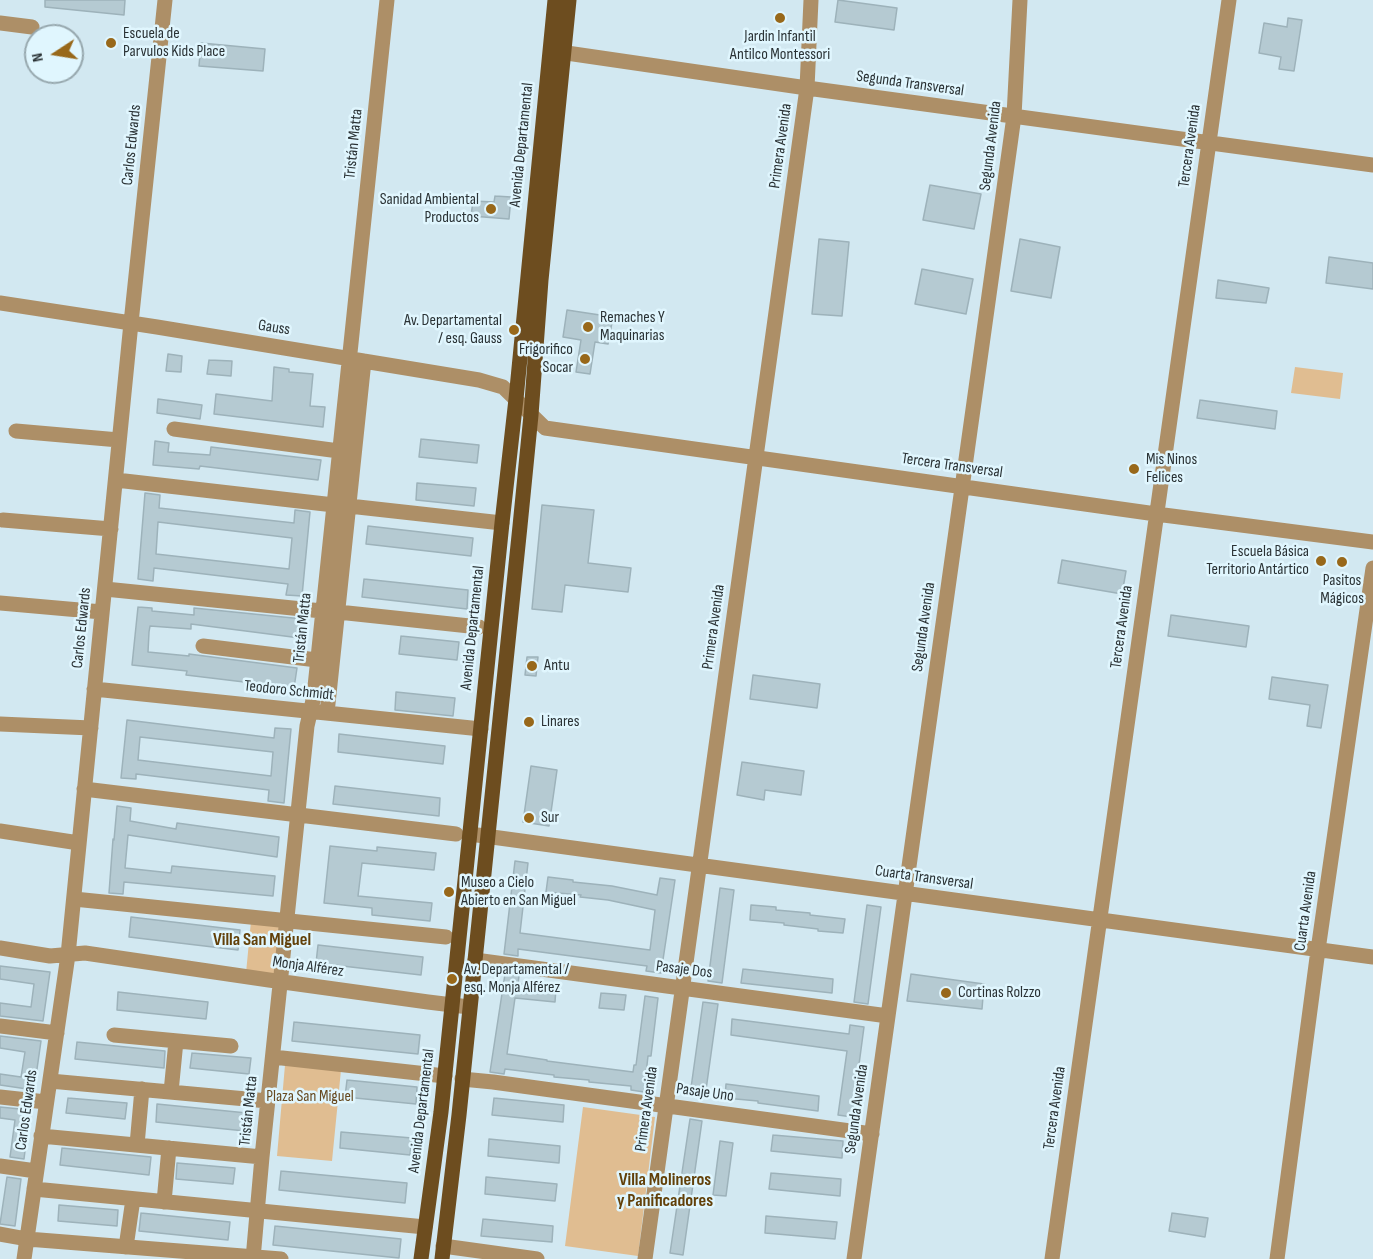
<!DOCTYPE html>
<html>
<head>
<meta charset="utf-8">
<style>
  body { margin:0 }
  #map { position:relative; width:1373px; height:1259px; overflow:hidden; background:#d2e8f1; font-family:"Sofia Sans Condensed",sans-serif }
  canvas { display:block }
  .north { position:absolute; left:24px; top:24px; width:60px; height:60px; box-sizing:border-box; background:#e0f6fe; border:2px solid #97a8ae; border-radius:50%; rotate:258deg; font-size:16px; font-weight:700; line-height:24px; text-align:center; color:#2a3235 }
  .north::after { content:''; display:block; margin:auto; width:21px; height:27px; background:#98681a; clip-path:polygon(50% 0,100% 100%,50% 72%,0 100%) }
</style>
</head>
<body>
<div id="map">
<canvas width="1373" height="1259"></canvas>
<div class="north">N</div>
</div>
<script>
const ctx = document.querySelector('canvas').getContext('2d');
ctx.lineJoin = 'round';
function paint(path, color) { ctx.fillStyle = color; ctx.fill(path, 'evenodd'); }
const shape = rows => new Path2D(rows.map(r => 'M' + r).join(''));
function trace(path, color, width, dash) { ctx.strokeStyle = color; ctx.lineWidth = width; ctx.lineCap = dash ? 'butt' : 'round'; ctx.setLineDash(dash || []); ctx.stroke(path); }
function write(font, color, halo, rows, align = 'center') {
  ctx.font = font + ' "Sofia Sans Condensed",sans-serif'; ctx.lineWidth = 5; ctx.setLineDash([]); ctx.textBaseline = 'middle'; ctx.strokeStyle = halo; ctx.fillStyle = color; for (const [text, x, y, turn = 0] of rows) {
    ctx.save(); ctx.translate(x, y); ctx.rotate((+turn || 0) * Math.PI / 180); ctx.textAlign = isNaN(turn) ? turn : align; if (halo) ctx.strokeText(text, 0, 0); ctx.fillText(text, 0, 0); ctx.restore();
  }
}
paint(shape([
  [1295,367,1343,373,1340,399,1291,393],
  [251,921,281,923,276,976,246,973],
  [285,1065,341,1070,332,1161,277,1156],
  [583,1107,655,1117,638,1256,565,1246]
]), '#e0bd91');
const building = shape([
  [45,0,125,0,124,15,45,7,45,0],
  [838,0,897,8,894,30,835,22,838,0],
  [1288,18,1302,20,1294,71,1279,69,1281,57,1259,53,1264,23,1287,27,1288,18],
  [201,43,265,49,263,71,199,66,201,43],
  [930,185,981,194,974,229,923,220,930,185],
  [495,196,511,197,509,219,471,216,473,201,494,202,495,196],
  [819,239,849,242,842,316,812,314,819,239],
  [1020,239,1060,247,1051,298,1011,291,1020,239],
  [1329,257,1373,263,1373,289,1326,283,1329,257],
  [922,269,973,279,966,314,915,304,922,269],
  [1218,280,1269,288,1266,303,1216,298,1218,280],
  [567,310,613,317,608,344,595,342,590,374,576,372,581,340,563,337,567,310],
  [168,354,182,356,181,372,166,371,168,354],
  [209,360,232,361,231,376,207,374,209,360],
  [274,367,289,369,289,372,313,374,310,406,325,407,323,427,214,414,216,394,272,401,274,367],
  [158,399,202,405,200,419,157,413,158,399],
  [1200,400,1277,411,1275,429,1197,418,1200,400],
  [421,439,479,445,477,463,419,457,421,439],
  [155,441,169,443,168,452,210,455,211,447,321,460,318,480,200,466,199,469,153,465,155,441],
  [417,483,476,488,474,506,416,500,417,483],
  [145,493,160,495,159,508,294,523,295,510,310,512,302,596,286,595,288,584,154,568,153,581,138,579,145,493],
  [158,522,292,538,289,569,156,554,158,522],
  [542,505,594,510,588,563,631,568,628,592,565,585,562,612,532,609,542,505],
  [368,526,473,538,471,556,366,544,368,526],
  [1062,560,1126,571,1122,594,1058,583,1062,560],
  [364,579,468,590,467,609,362,597,364,579],
  [138,607,152,608,152,611,194,615,194,608,303,619,300,638,191,624,191,629,150,626,149,632,148,652,189,656,189,654,297,668,294,688,186,675,187,671,132,665,138,607],
  [1171,615,1249,626,1246,647,1168,636,1171,615],
  [401,636,459,642,457,660,399,654,401,636],
  [527,657,538,657,536,676,525,675,527,657],
  [753,675,820,684,817,708,750,699,753,675],
  [1272,677,1328,685,1321,728,1307,726,1310,705,1269,699,1272,677],
  [396,692,455,698,453,716,395,710,396,692],
  [127,720,274,738,275,728,291,729,284,803,268,801,269,790,136,774,136,779,121,778,127,720],
  [140,737,273,752,271,776,138,760,140,737],
  [339,734,445,746,443,764,338,752,339,734],
  [742,762,804,771,801,795,765,790,764,800,737,795,742,762],
  [531,766,557,770,549,826,523,822,531,766],
  [335,786,440,798,439,816,333,804,335,786],
  [117,806,131,808,130,821,176,829,177,823,279,837,277,857,128,835,125,868,171,873,172,866,275,876,273,896,124,882,123,894,109,893,113,839,114,840,117,806],
  [330,846,377,851,377,847,436,853,434,870,362,863,358,896,432,903,430,921,372,915,372,908,324,903,330,846],
  [515,861,528,863,520,933,650,950,655,910,608,900,580,897,581,895,546,892,548,877,573,880,573,882,612,886,657,895,660,878,675,880,661,973,646,971,647,966,518,949,518,956,504,954,515,861],
  [720,888,734,890,722,983,708,981,720,888],
  [751,905,776,907,776,910,810,913,810,915,845,919,843,933,818,931,818,929,784,925,784,923,750,920,751,905],
  [867,905,881,907,868,1004,854,1002,867,905],
  [131,917,240,930,238,950,129,937,131,917],
  [318,945,423,957,421,975,316,963,318,945],
  [0,966,50,972,43,1021,0,1016,0,1003,31,1007,34,984,0,979,0,966],
  [743,969,833,979,832,993,741,983,743,969],
  [505,974,519,976,518,984,556,988,555,1002,515,998,507,1054,547,1060,547,1061,633,1072,634,1065,636,1065,645,996,658,998,651,1056,648,1056,644,1092,631,1090,631,1086,589,1082,589,1080,554,1077,554,1075,505,1069,504,1074,490,1072,505,974],
  [911,974,984,984,982,1009,907,1001,911,974],
  [118,992,208,1002,206,1019,117,1010,118,992],
  [601,993,626,995,624,1010,599,1008,601,993],
  [703,1002,718,1004,705,1097,690,1095,703,1002],
  [732,1019,849,1034,850,1025,864,1027,852,1117,838,1115,847,1051,731,1035,732,1019],
  [294,1022,420,1035,418,1054,292,1041,294,1022],
  [0,1036,41,1041,34,1090,0,1085,0,1074,21,1077,25,1052,0,1048,0,1036],
  [77,1042,165,1051,164,1068,75,1059,77,1042],
  [192,1053,251,1058,249,1074,190,1068,192,1053],
  [347,1080,417,1087,416,1104,345,1097,347,1080],
  [726,1084,819,1096,818,1111,758,1103,758,1101,725,1098,726,1084],
  [68,1098,127,1103,125,1119,66,1113,68,1098],
  [494,1098,564,1105,563,1122,492,1115,494,1098],
  [157,1104,247,1113,245,1131,156,1122,157,1104],
  [0,1107,30,1110,24,1159,10,1157,15,1120,0,1118,0,1107],
  [690,1119,702,1121,683,1255,670,1253,690,1119],
  [341,1132,412,1138,410,1155,340,1148,341,1132],
  [773,1135,843,1141,842,1158,771,1151,773,1135],
  [489,1139,560,1146,559,1163,488,1156,489,1139],
  [720,1141,733,1143,726,1196,713,1195,720,1141],
  [62,1148,151,1157,149,1175,60,1165,62,1148],
  [177,1163,235,1168,233,1184,176,1179,177,1163],
  [281,1171,407,1183,405,1203,279,1190,281,1171],
  [771,1173,841,1179,840,1196,769,1189,771,1173],
  [7,1177,21,1179,15,1226,0,1224,7,1177],
  [486,1177,557,1184,555,1201,485,1194,486,1177],
  [59,1205,118,1210,117,1226,58,1221,59,1205],
  [141,1213,230,1222,228,1240,139,1231,141,1213],
  [1172,1213,1208,1218,1205,1237,1169,1231,1172,1213],
  [766,1216,837,1222,835,1239,765,1233,766,1216],
  [483,1219,553,1226,552,1242,481,1236,483,1219],
  [275,1226,401,1239,399,1258,273,1245,275,1226]
]);
paint(building, '#b5cad2');
trace(building, '#9db2ba', 1.5);
trace(shape([
  [0,23,32,27],
  [553,51,807,88,1373,165],
  [0,303,157,327,479,380,503,387,545,428,1156,514,1373,542],
  [174,429,339,451],
  [16,431,119,440],
  [116,480,334,505],
  [349,506,502,523],
  [3,520,111,529],
  [105,589,322,611],
  [0,603,102,612],
  [338,612,479,627],
  [203,646,317,660],
  [94,689,481,729],
  [327,713,364,361],
  [0,724,91,728],
  [84,789,456,834],
  [0,831,79,843],
  [470,834,1373,957],
  [74,899,446,937],
  [0,948,50,956,85,953,269,980,428,1002,469,1007],
  [475,960,888,1016],
  [0,1026,57,1033],
  [114,1035,231,1046],
  [273,1057,445,1076],
  [462,1079,493,1082,872,1134],
  [50,1081,268,1101],
  [171,1092,176,1041],
  [0,1097,46,1102],
  [41,1136,262,1157],
  [137,1145,142,1089],
  [0,1166,36,1171],
  [34,1189,425,1227],
  [164,1202,169,1148],
  [0,1234,27,1239,281,1259],
  [443,1246,537,1259],
  [126,1247,133,1199],
  [24,1259,68,955,131,323,165,0],
  [253,1259,262,1157,307,726,314,696,387,0],
  [645,1259,807,88,811,0],
  [854,1259,1011,138,1014,116,1020,0],
  [1052,1259,1229,0],
  [1277,1259,1318,950,1373,568]
]), '#ad8f67', 15);
trace(shape([
  [421,1259,441,1112,502,523,516,399,555,0],
  [442,1259,459,1115,520,526,531,415,541,280,569,0]
]), '#6d4d1f', 15);
for (const [x, y, r, color] of [
  [780,18,6,"#98681a"],
  [111,43,6,"#98681a"],
  [491,209,6,"#98681a"],
  [588,327,6,"#98681a"],
  [514,330,6,"#98681a"],
  [585,359,6,"#98681a"],
  [1134,469,6,"#98681a"],
  [1321,561,6,"#98681a"],
  [1342,562,6,"#98681a"],
  [532,666,6,"#98681a"],
  [529,722,6,"#98681a"],
  [529,818,6,"#98681a"],
  [449,892,6,"#98681a"],
  [452,979,6,"#98681a"],
  [946,993,6,"#98681a"]
]) { const dot = new Path2D(); dot.arc(x, y, r, 0, 2 * Math.PI); ctx.fillStyle = color; ctx.fill(dot); trace(dot, '#e0f6fe', 2); }
write('16px', '#2a3235', '#e0f6fe', [
  ["Escuela de",123,34],
  ["Parvulos Kids Place",123,52],
  ["Jardin Infantil",780,37,"center"],
  ["Antilco Montessori",780,55,"center"],
  ["Sanidad Ambiental",479,200,"right"],
  ["Productos",479,218,"right"],
  ["Remaches Y",600,318],
  ["Maquinarias",600,336],
  ["Av. Departamental",502,321,"right"],
  ["/ esq. Gauss",502,339,"right"],
  ["Frigorifico",573,350,"right"],
  ["Socar",573,368,"right"],
  ["Mis Ninos",1146,460],
  ["Felices",1146,478],
  ["Escuela Básica",1309,552,"right"],
  ["Territorio Antártico",1309,570,"right"],
  ["Pasitos",1342,581,"center"],
  ["Mágicos",1342,599,"center"],
  ["Antu",544,666],
  ["Linares",541,722],
  ["Sur",541,818],
  ["Museo a Cielo",461,883],
  ["Abierto en San Miguel",461,901],
  ["Av. Departamental /",464,970],
  ["esq. Monja Alférez",464,988],
  ["Cortinas Rolzzo",958,993]
], 'left');
write('16px', '#2a3235', '#e0f6fe', [
  ["Segunda Transversal",910,84,8],
  ["Tristán Matta",354,144,-84],
  ["Carlos Edwards",132,145,-84],
  ["Avenida Departamental",522,145,-84],
  ["Primera Avenida",781,146,-82],
  ["Segunda Avenida",991,146,-83],
  ["Tercera Avenida",1190,146,-82],
  ["Gauss",274,328,9],
  ["Tercera Transversal",952,466,8],
  ["Primera Avenida",714,627,-82],
  ["Segunda Avenida",924,627,-82],
  ["Tercera Avenida",1122,627,-82],
  ["Carlos Edwards",82,628,-84],
  ["Tristán Matta",303,628,-84],
  ["Avenida Departamental",473,628,-84],
  ["Teodoro Schmidt",289,691,6],
  ["Cuarta Transversal",924,878,8],
  ["Cuarta Avenida",1306,911,-82],
  ["Monja Alférez",308,967,8],
  ["Pasaje Dos",684,970,7],
  ["Pasaje Uno",705,1093,8],
  ["Tercera Avenida",1055,1108,-82],
  ["Primera Avenida",647,1109,-82],
  ["Segunda Avenida",857,1109,-82],
  ["Carlos Edwards",27,1110,-82],
  ["Tristán Matta",249,1111,-84],
  ["Avenida Departamental",422,1111,-83]
]);
write('16px', '#66481e', '#e0f6fe', [
  ["Plaza San Miguel",310,1097]
]);
write('bold 18px', '#624009', '#e0f6fe', [
  ["Villa San Miguel",262,940],
  ["Villa Molineros",665,1180],
  ["y Panificadores",665,1201]
]);
</script>
</body>
</html>
